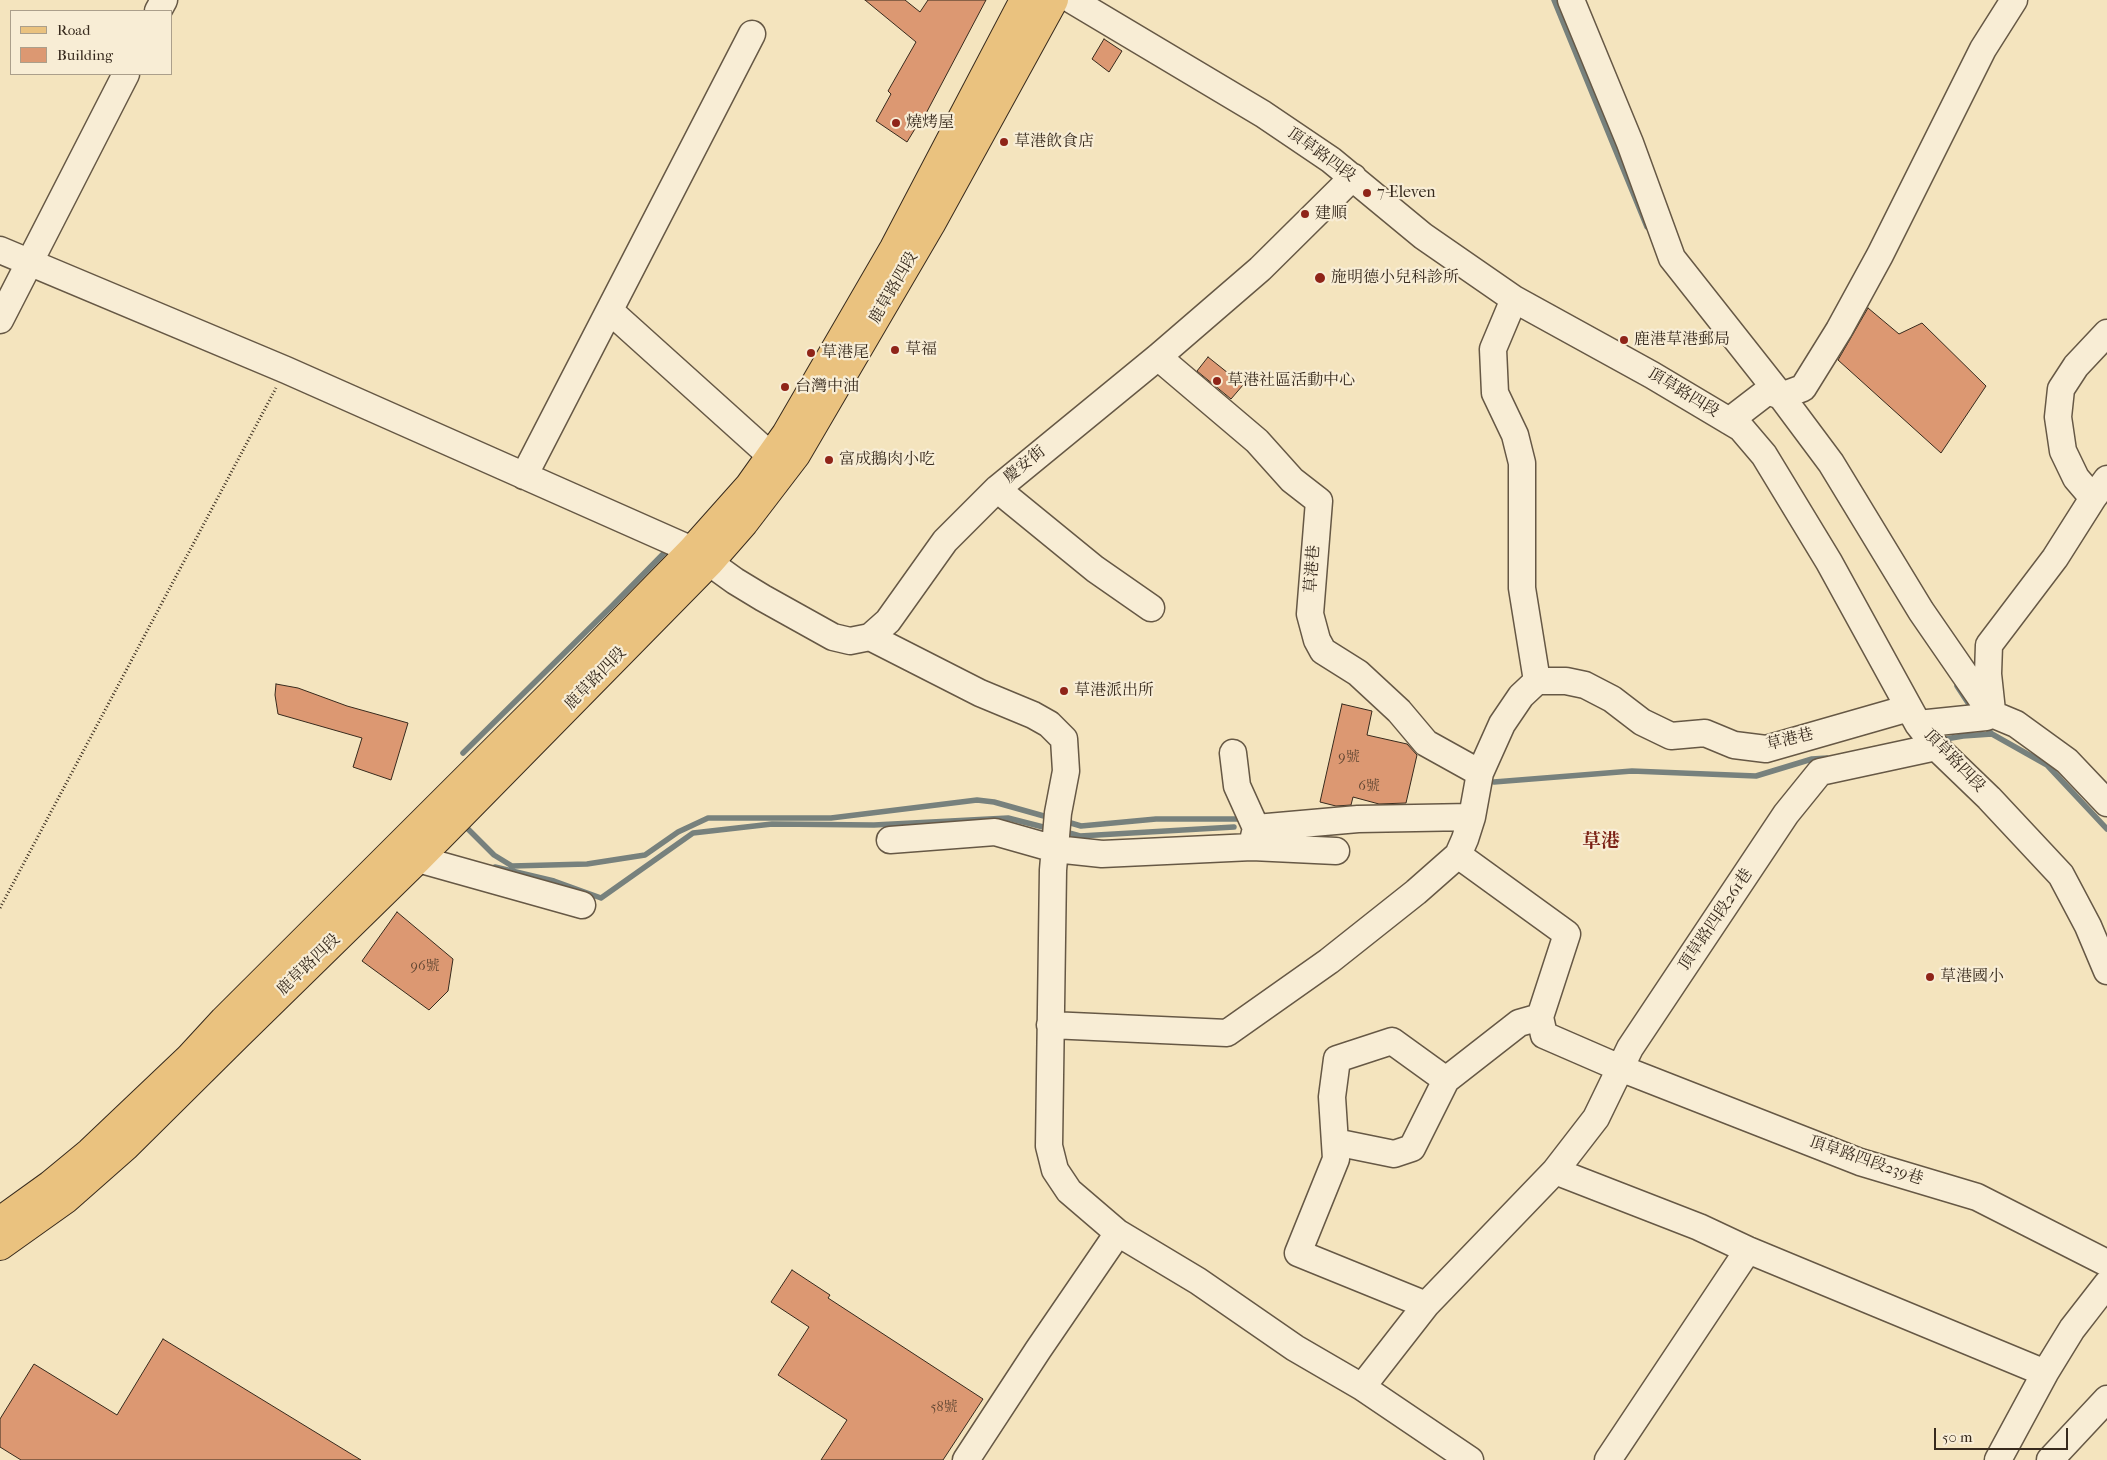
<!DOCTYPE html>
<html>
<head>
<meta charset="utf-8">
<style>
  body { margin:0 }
  #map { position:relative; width:2107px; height:1460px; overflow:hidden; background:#f4e4be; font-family:"IM FELL French Canon",serif }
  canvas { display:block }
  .legend { position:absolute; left:10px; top:10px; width:162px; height:65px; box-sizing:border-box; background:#f8edd5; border:1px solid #ab9f8b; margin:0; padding:6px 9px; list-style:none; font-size:15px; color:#372a1d }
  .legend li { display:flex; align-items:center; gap:10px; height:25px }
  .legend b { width:25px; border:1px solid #ab9f8b }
  .scale { position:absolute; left:1934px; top:1428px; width:134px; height:22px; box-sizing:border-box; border:2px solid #372a1d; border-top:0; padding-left:6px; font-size:15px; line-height:18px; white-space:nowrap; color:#372a1d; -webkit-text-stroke:4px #f8edd5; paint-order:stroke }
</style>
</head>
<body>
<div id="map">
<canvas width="2107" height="1460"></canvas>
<ul class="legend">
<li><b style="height:6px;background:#eac27f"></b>Road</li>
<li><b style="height:14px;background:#dc9872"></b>Building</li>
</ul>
<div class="scale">50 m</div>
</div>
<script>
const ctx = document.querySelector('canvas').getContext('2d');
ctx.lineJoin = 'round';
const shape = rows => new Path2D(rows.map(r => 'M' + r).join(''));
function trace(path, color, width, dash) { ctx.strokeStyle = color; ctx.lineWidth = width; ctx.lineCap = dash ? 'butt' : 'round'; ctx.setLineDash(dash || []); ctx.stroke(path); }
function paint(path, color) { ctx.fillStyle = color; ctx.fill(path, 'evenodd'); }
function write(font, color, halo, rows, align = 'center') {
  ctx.font = font + ' "IM FELL French Canon","Noto Serif TC",serif'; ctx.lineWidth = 4.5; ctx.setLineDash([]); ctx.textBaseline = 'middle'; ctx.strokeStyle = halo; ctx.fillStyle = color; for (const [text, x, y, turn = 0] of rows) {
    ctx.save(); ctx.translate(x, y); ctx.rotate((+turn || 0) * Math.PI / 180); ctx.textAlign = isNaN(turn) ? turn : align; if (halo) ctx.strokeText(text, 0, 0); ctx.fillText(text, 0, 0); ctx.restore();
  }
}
trace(shape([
  [1554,0,1647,227],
  [1957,686,1974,712],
  [1984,725,1992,734,2047,765,2107,829],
  [1940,740,1963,736,1992,734],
  [463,753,611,607,667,550,666,549],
  [1494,782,1632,771,1756,776,1812,759,1827,758],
  [1064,821,1081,826,1156,819,1244,819],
  [468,829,494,855,512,866,587,864,645,855,678,832,708,818,831,818,977,800,994,802,1051,818],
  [1062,831,1080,836,1234,827],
  [495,867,554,881,601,898,693,833,772,824,874,825,1008,818,1051,829]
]), '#77817d', 5.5);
const building = shape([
  [865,0,905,0,920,12,928,0,986,0,922,121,921,119,907,142,876,121,891,94,888,91,916,42,865,0],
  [1104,39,1122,51,1109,72,1092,59,1104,39],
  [1868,308,1899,334,1922,323,1986,386,1941,453,1838,360,1868,308],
  [1208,357,1243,385,1231,399,1197,371,1208,357],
  [276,684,298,688,347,706,408,723,391,780,353,767,362,738,278,714,275,695,276,684],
  [1342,704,1372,711,1367,735,1407,744,1417,755,1406,803,1379,804,1353,797,1351,805,1336,806,1320,802,1342,704],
  [397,912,453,959,448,991,429,1010,362,961,397,912],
  [792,1270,830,1295,828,1298,983,1399,943,1460,821,1460,847,1420,778,1375,809,1327,771,1302,792,1270],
  [163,1339,361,1460,21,1460,0,1447,0,1419,34,1364,117,1415,163,1339]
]);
paint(building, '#dc9872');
trace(building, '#372a1d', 1);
const minor = shape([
  [1072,0,1263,114,1331,160,1423,236,1514,299,1652,375,1741,428,1764,455,1829,562,1918,724,1936,747,1989,798,2061,875,2088,926,2107,971],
  [1571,0,1630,143,1672,258,1781,396,1831,463,1921,611,1992,714],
  [158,11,164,0],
  [0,250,286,370,692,550,735,581,763,598,833,637,850,641,870,637,888,621,945,541,997,489,1158,357,1260,269,1353,177],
  [1514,299,1493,349,1495,393,1515,435,1522,463,1522,588,1537,681],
  [610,311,771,456],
  [0,320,126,74],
  [1158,357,1257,441,1292,480,1319,501,1310,614,1317,640,1323,651,1358,673,1399,711,1426,743,1480,773],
  [1729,421,1768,391,1781,396,1803,388,1839,330,1880,255,1983,49,2014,0],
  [524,476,752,34],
  [997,489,1095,569,1151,608],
  [2093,498,2107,479],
  [870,637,980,693,1033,715,1049,724,1064,739,1066,771,1058,813,1053,870,1049,1146,1055,1170,1069,1191,1118,1233,1198,1281,1295,1348,1362,1387,1470,1460],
  [1992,711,1988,674,1989,645,2055,558,2093,498,2076,478,2063,451,2058,417,2061,389,2076,366,2107,333],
  [1918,724,1986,717,1992,714,2016,724,2067,761,2107,803],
  [1233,753,1237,786,1256,828,1252,845],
  [1256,828,1358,819,1472,817,1480,773,1502,724,1521,696,1537,681,1566,681,1585,685,1612,699,1642,722,1671,736,1705,733,1734,745,1766,749,1909,708],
  [890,840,995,832,1055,849,1102,854,1252,847,1336,851],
  [1458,855,1567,934,1540,1017,1544,1035,1620,1068,1860,1162,1977,1197,2107,1263],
  [418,859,582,905],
  [1050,1025,1227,1033,1329,961,1416,892,1458,855,1465,839,1472,817],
  [1335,1142,1394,1154,1412,1148,1446,1080],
  [1555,1171,1596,1118,1630,1048,1786,814,1820,772,1936,747],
  [1426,1305,1298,1253,1336,1159,1332,1097,1337,1059,1392,1041,1446,1080,1519,1023,1540,1017],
  [1362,1387,1426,1305,1555,1171,1699,1227,1748,1250,2045,1373],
  [966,1460,1038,1350,1118,1233],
  [1608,1460,1748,1250],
  [1998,1460,2045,1373,2072,1329,2107,1284],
  [2050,1460,2107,1399]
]);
const major = shape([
  [0,1221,50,1185,90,1152,189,1058,224,1020,550,695,692,550,749,486,786,434,894,248,1024,0],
  [0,1246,66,1199,125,1147,237,1036,418,859,709,563,744,523,796,455,931,224,1054,0]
]);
trace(minor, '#665845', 29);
trace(major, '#372a1d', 30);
trace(shape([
  [0,908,276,388]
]), '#372a1d', 3, [1, 2.5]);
trace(minor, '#f8edd5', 26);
trace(major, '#eac27f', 28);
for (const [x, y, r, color] of [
  [896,123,5,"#8f2418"],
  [1004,142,5,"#8f2418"],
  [1367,193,5,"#8f2418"],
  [1305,214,5,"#8f2418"],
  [1320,278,6,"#8f2418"],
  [1624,340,5,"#8f2418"],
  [895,350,5,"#8f2418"],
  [811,353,5,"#8f2418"],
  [1217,381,5,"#8f2418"],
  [785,387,5,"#8f2418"],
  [829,460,5,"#8f2418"],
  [1064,691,5,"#8f2418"],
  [1930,977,5,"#8f2418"]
]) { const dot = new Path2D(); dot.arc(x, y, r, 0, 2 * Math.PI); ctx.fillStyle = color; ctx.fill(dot); trace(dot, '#f8edd5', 2); }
write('14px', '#604632', null, [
  ["9號",1349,758],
  ["6號",1369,787],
  ["96號",425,967],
  ["58號",944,1408]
]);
write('16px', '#372a1d', '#f8edd5', [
  ["燒烤屋",906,123],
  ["草港飲食店",1014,142],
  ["7-Eleven",1377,193],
  ["建順",1315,214],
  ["施明德小兒科診所",1331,278],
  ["鹿港草港郵局",1634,340],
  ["草福",905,350],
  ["草港尾",821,353],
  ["草港社區活動中心",1227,381],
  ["台灣中油",795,387],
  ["富成鵝肉小吃",839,460],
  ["草港派出所",1074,691],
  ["草港國小",1940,977]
], 'left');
write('16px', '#372a1d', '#f8edd5', [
  ["頂草路四段",1321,155,36],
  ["鹿草路四段",894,288,-60],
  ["頂草路四段",1683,393,31],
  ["慶安街",1025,465,-39],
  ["草港巷",1313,569,-86],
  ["鹿草路四段",596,679,-46],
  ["草港巷",1790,740,-14],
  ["頂草路四段",1954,761,46],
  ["頂草路四段261巷",1716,920,-56],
  ["鹿草路四段",309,965,-44],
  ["頂草路四段239巷",1866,1161,19]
]);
write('bold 19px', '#7a1f14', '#f8edd5', [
  ["草港",1601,842]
]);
</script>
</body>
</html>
